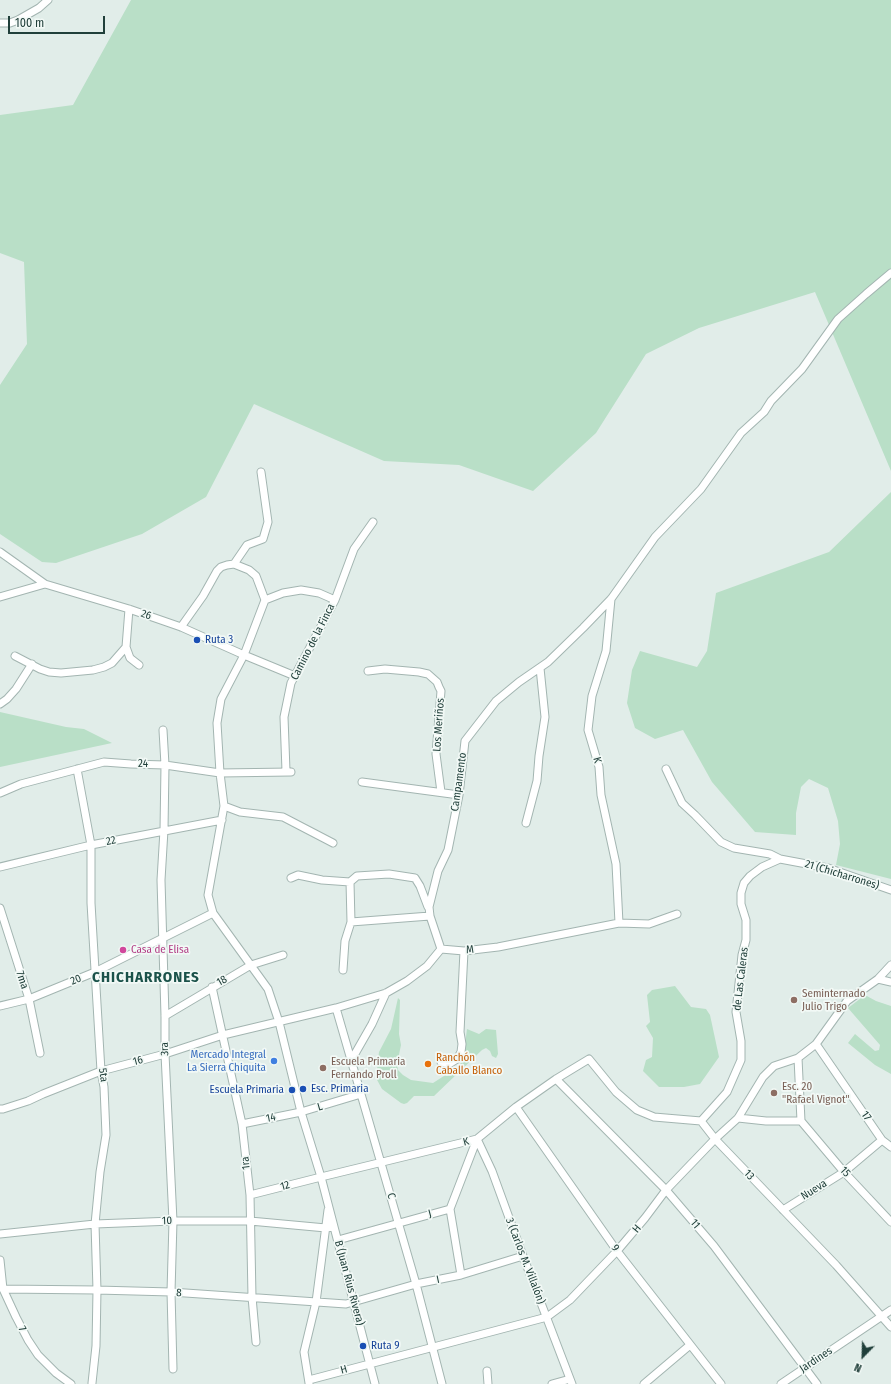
<!DOCTYPE html>
<html>
<head>
<meta charset="utf-8">
<style>
  body { margin:0 }
  #map { position:relative; width:891px; height:1384px; overflow:hidden; background:#e1ede9; font-family:"Fira Sans Condensed",sans-serif }
  canvas { display:block }
  .north { position:absolute; left:843px; top:1336px; width:40px; height:40px; -webkit-text-stroke:3px #f2f9f6; paint-order:stroke; rotate:203deg; font-size:11px; font-weight:700; line-height:16px; text-align:center; color:#203f3a }
  .north::after { content:''; display:block; margin:auto; width:14px; height:18px; background:#203f3a; clip-path:polygon(50% 0,100% 100%,50% 72%,0 100%) }
  .scale { position:absolute; left:8px; top:16px; width:97px; height:18px; box-sizing:border-box; border:2px solid #203f3a; border-top:0; padding-left:5px; font-size:12px; line-height:14px; white-space:nowrap; color:#203f3a; -webkit-text-stroke:3px #f2f9f6; paint-order:stroke }
</style>
</head>
<body>
<div id="map">
<canvas width="891" height="1384"></canvas>
<div class="north">N</div>
<div class="scale">100 m</div>
</div>
<script>
const ctx = document.querySelector('canvas').getContext('2d');
ctx.lineJoin = 'round';
function paint(path, color) { ctx.fillStyle = color; ctx.fill(path, 'evenodd'); }
const shape = rows => new Path2D(rows.map(r => 'M' + r).join(''));
function trace(path, color, width, dash) { ctx.strokeStyle = color; ctx.lineWidth = width; ctx.lineCap = dash ? 'butt' : 'round'; ctx.setLineDash(dash || []); ctx.stroke(path); }
function write(font, color, halo, rows, align = 'center') {
  ctx.font = font + ' "Fira Sans Condensed",sans-serif'; ctx.lineWidth = 3.5; ctx.setLineDash([]); ctx.textBaseline = 'middle'; ctx.strokeStyle = halo; ctx.fillStyle = color; for (const [text, x, y, turn = 0] of rows) {
    ctx.save(); ctx.translate(x, y); ctx.rotate((+turn || 0) * Math.PI / 180); ctx.textAlign = isNaN(turn) ? turn : align; if (halo) ctx.strokeText(text, 0, 0); ctx.fillText(text, 0, 0); ctx.restore();
  }
}
paint(shape([
  [131,0,891,0,891,471,815,292,699,328,646,354,596,433,533,491,459,465,384,461,254,404,206,497,142,534,56,563,42,562,0,534,0,385,27,344,24,262,0,253,0,115,73,105],
  [891,492,891,879,836,865,840,844,838,821,828,788,809,779,801,787,796,813,796,835,755,832,712,782,683,730,655,739,635,728,627,703,632,670,640,651,697,667,707,651,716,593,829,552],
  [0,712,66,727,84,729,112,743,0,767],
  [675,986,691,1007,706,1009,710,1015,719,1057,700,1084,684,1087,659,1087,643,1071,646,1060,652,1057,653,1038,646,1026,650,1022,647,995,652,990],
  [865,995,876,1001,891,1006,891,1074,875,1065,848,1043,855,1034,875,1051,879,1050,880,1045,848,1008],
  [398,998,400,1000,399,1034,401,1045,397,1064,398,1070,403,1075,411,1080,433,1083,458,1067,463,1060,467,1029,479,1034,486,1029,496,1030,498,1054,496,1058,492,1056,490,1051,486,1048,482,1050,434,1096,414,1096,407,1103,404,1104,401,1103,382,1089,376,1078,379,1052,391,1029]
]), '#b9dfc7');
const minor = shape([
  [0,23,10,23,18,20,39,8,48,0],
  [0,552,45,584,129,609,181,627,244,655,295,676],
  [234,564,247,545,263,539,268,522,261,472],
  [0,597,45,584],
  [611,599,606,651,592,696,588,730,599,767,601,795,616,864,619,923],
  [265,600,283,593,301,590,319,593,335,600],
  [129,609,126,647,130,658,139,665],
  [181,627,203,596,217,571,221,567,227,565,234,564,249,570,256,576,265,600,244,655,221,699,217,723,220,773,224,806,208,895,213,913,268,989,279,1022,301,1112,321,1177,375,1384],
  [15,656,40,669,49,672,61,673,93,670,104,667,112,663,126,647],
  [368,671,385,669,419,672,428,674,437,682,439,687,441,691,436,754,441,792],
  [0,704,7,699,16,689,32,664],
  [163,730,165,765,164,830,161,880,165,1016,165,1054,173,1221,171,1292,173,1369],
  [77,769,91,845,91,903,101,1071,104,1087,106,1135,100,1172,95,1224,97,1290,96,1346,92,1383],
  [666,769,682,803,695,815,721,842,734,848,770,854,780,859],
  [286,771,284,717,291,683,335,600,354,549,373,522],
  [362,782,459,795],
  [0,793,21,784,104,762,131,764,165,765,220,773,291,772],
  [224,806,240,812,283,817,333,843],
  [526,823,537,781,539,756,545,717,540,668],
  [0,867,91,845,222,820],
  [291,878,298,875,322,880,350,882],
  [350,882,357,876,389,874,415,878,420,886,428,907],
  [0,908,29,999,40,1053],
  [351,922,430,916],
  [441,949,430,916,429,907,438,871,448,850,459,795,465,741,496,701,519,682,548,662,583,628,611,599,655,537,701,489,741,433,764,412,771,401,802,369,838,319,866,294,891,273],
  [441,949,464,951,498,947,619,923,649,924,677,914],
  [343,970,345,941,351,922,350,882],
  [878,979,891,982],
  [212,987,242,1124,250,1195,252,1297,256,1342],
  [0,1006,29,999,95,972,213,913],
  [336,1008,416,1284,442,1384],
  [165,1016,251,965,283,955],
  [816,1044,882,1140,891,1147],
  [352,1059,372,1024,386,993],
  [441,1062,449,1064,457,1059,461,1052,462,1044,460,1032,464,951],
  [556,1079,666,1190,714,1246,817,1384],
  [516,1107,617,1251,721,1384],
  [0,1109,3,1109,28,1101,43,1094,101,1071,165,1054,223,1035,336,1008,386,993,407,981,427,966,441,949],
  [738,1118,766,1121,801,1121,798,1058],
  [701,1121,727,1092,741,1060,741,1041,736,1012,742,955,746,940,746,920,741,904,741,893,744,883,750,876,762,867,780,859,828,868,891,890],
  [801,1121,844,1172,891,1222],
  [242,1124,301,1112,361,1094],
  [477,1139,492,1171,523,1256,572,1384],
  [250,1195,321,1177,477,1139,516,1107,556,1079,589,1059,616,1092,637,1110,654,1117,701,1121,715,1139,836,1265,891,1327],
  [450,1209,461,1275],
  [783,1210,844,1172,882,1140],
  [0,1234,95,1224,173,1221,250,1221,326,1228,334,1227],
  [338,1240,450,1209,477,1139],
  [0,1260,3,1289,16,1317,28,1340,38,1355,56,1373,71,1384],
  [3,1289,97,1290,171,1292,346,1304,416,1284,461,1275,523,1256],
  [487,1371,488,1384],
  [309,1380,547,1317,570,1300,617,1251,645,1218,666,1190,715,1139,738,1118,763,1077,774,1066,798,1058,816,1044,847,1001,878,979,891,965],
  [309,1383,304,1352,316,1302,328,1210],
  [552,1384,570,1379],
  [644,1384,690,1345],
  [781,1384,891,1310]
]);
trace(minor, '#a3b5b1', 9);
trace(minor, '#fff', 7);
for (const [x, y, r, color] of [
  [197,640,4,"#1a4fb4"],
  [123,950,4,"#d1479c"],
  [794,1000,4,"#8d6e63"],
  [274,1061,4,"#3f7fe0"],
  [428,1064,4,"#e8710a"],
  [323,1068,4,"#8d6e63"],
  [303,1089,4,"#1a4fb4"],
  [292,1090,4,"#1a4fb4"],
  [774,1093,4,"#8d6e63"],
  [363,1346,4,"#1a4fb4"]
]) { const dot = new Path2D(); dot.arc(x, y, r, 0, 2 * Math.PI); ctx.fillStyle = color; ctx.fill(dot); trace(dot, '#f2f9f6', 1.5); }
write('11px', '#203f3a', '#f2f9f6', [
  ["26",146,615,19],
  ["Camino de la Finca",313,642,-63],
  ["Los Meriños",439,725,-86],
  ["K",597,760,75],
  ["24",143,764],
  ["Campamento",459,782,-82],
  ["22",111,841,-11],
  ["21 (Chicharrones)",842,875,17],
  ["M",470,950,-4],
  ["de Las Caleras",741,979,-83],
  ["7ma",22,980,72],
  ["20",76,980,-22],
  ["18",222,981,-30],
  ["3ra",165,1049,-91],
  ["16",138,1061,-15],
  ["5ta",103,1075,83],
  ["L",320,1107,-16],
  ["17",866,1116,55],
  ["14",271,1118,-11],
  ["K",466,1142,-14],
  ["1ra",246,1163,-97],
  ["15",845,1172,48],
  ["13",749,1175,46],
  ["12",285,1186,-15],
  ["Nueva",814,1190,-32],
  ["C",391,1196,75],
  ["J",430,1214,-15],
  ["10",167,1221,-2],
  ["11",695,1224,50],
  ["H",637,1229,-50],
  ["9",615,1248,54],
  ["3 (Carlos M. Villalón)",525,1261,69],
  ["I",438,1280,-12],
  ["B (Juan Rius Rivera)",349,1283,75],
  ["8",179,1293,3],
  ["7",22,1329,61],
  ["Jardines",816,1360,-34],
  ["H",344,1370,-15]
]);
write('11px', '#164399', '#f2f9f6', [
  ["Ruta 3",205,640],
  ["Esc. Primaria",311,1089],
  ["Escuela Primaria",284,1090,"right"],
  ["Ruta 9",371,1346]
], 'left');
write('11px', '#b23c85', '#f2f9f6', [
  ["Casa de Elisa",131,950]
], 'left');
write('11px', '#785e54', '#f2f9f6', [
  ["Seminternado",802,994],
  ["Julio Trigo",802,1007],
  ["Escuela Primaria",331,1062],
  ["Fernando Proll",331,1075],
  ["Esc. 20",782,1087],
  ["\"Rafael Vignot\"",782,1100]
], 'left');
write('11px', '#366cbe', '#f2f9f6', [
  ["Mercado Integral",266,1055],
  ["La Sierra Chiquita",266,1068]
], 'right');
write('11px', '#c56008', '#f2f9f6', [
  ["Ranchón",436,1058],
  ["Caballo Blanco",436,1071]
], 'left');
ctx.letterSpacing = '1px';
write('bold 15px', '#1b524a', '#f2f9f6', [
  ["CHICHARRONES",146,978]
]);
ctx.letterSpacing = '0px';
</script>
</body>
</html>
